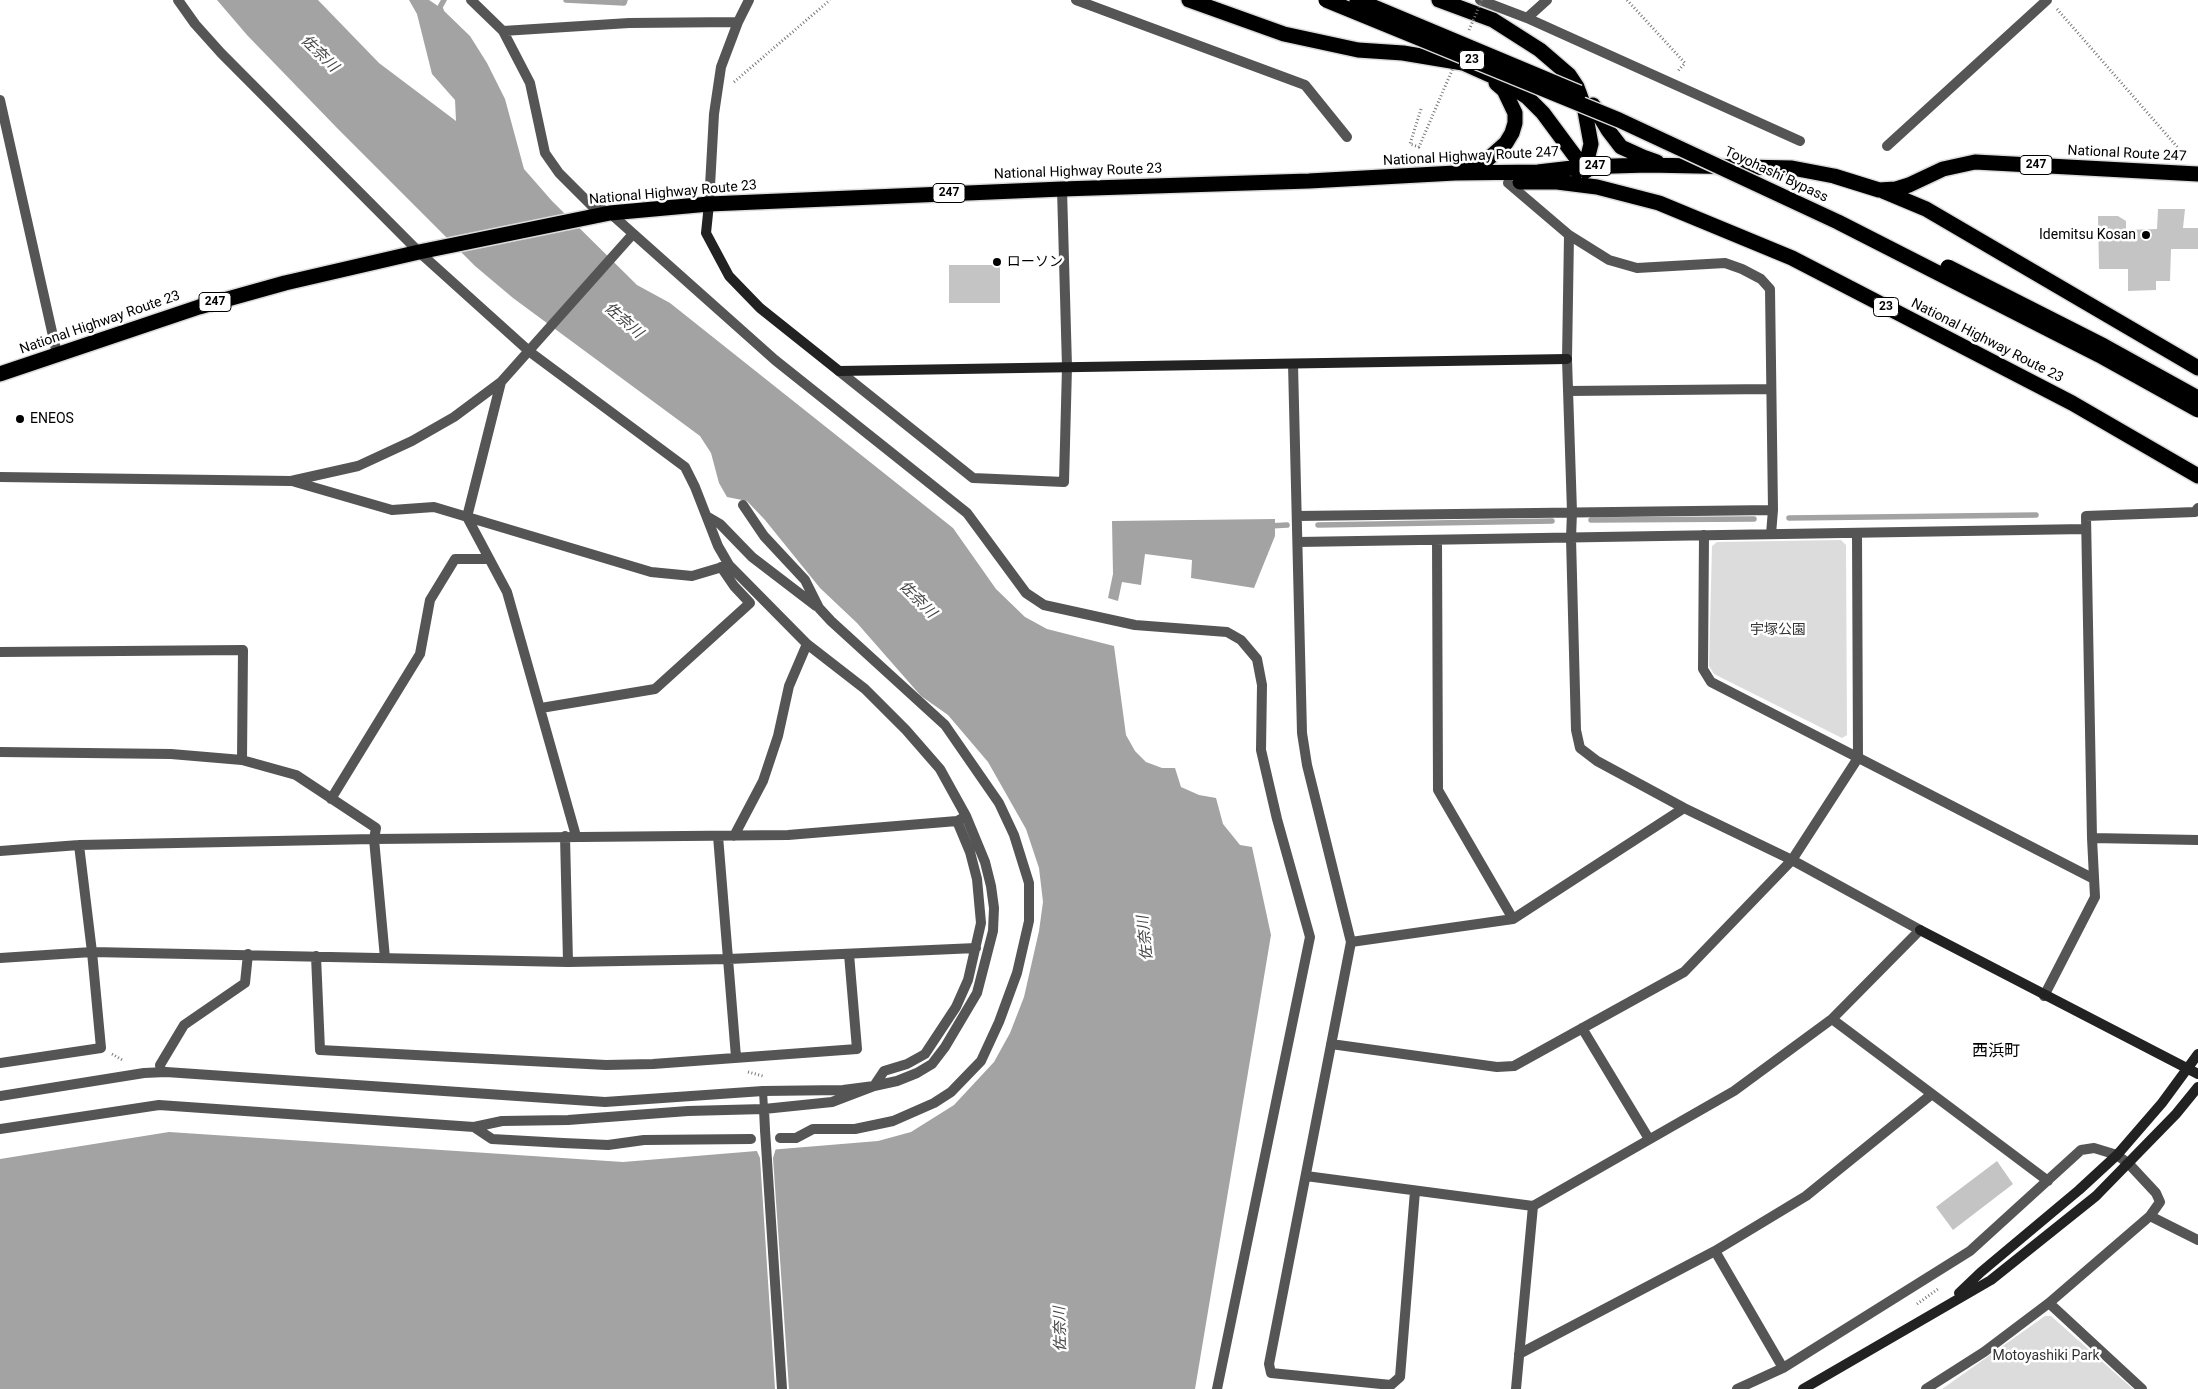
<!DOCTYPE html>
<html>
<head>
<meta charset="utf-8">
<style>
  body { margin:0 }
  canvas { display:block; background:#fff }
</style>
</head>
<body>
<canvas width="2198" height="1389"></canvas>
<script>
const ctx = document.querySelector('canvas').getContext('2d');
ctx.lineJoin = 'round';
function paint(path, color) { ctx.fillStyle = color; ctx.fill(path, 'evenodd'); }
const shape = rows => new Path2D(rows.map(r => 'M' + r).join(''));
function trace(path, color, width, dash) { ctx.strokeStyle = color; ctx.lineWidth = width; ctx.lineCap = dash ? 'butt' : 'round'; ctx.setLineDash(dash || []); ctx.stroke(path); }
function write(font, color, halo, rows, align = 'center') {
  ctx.font = font + ' Roboto,"Noto Sans JP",sans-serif'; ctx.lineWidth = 5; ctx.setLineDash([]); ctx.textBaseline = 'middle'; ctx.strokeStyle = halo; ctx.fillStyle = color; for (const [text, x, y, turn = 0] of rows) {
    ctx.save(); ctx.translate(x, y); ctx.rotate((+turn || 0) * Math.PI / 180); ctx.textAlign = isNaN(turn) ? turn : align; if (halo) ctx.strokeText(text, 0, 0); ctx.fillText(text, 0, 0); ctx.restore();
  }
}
paint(shape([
  [1841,540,1846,545,1847,735,1842,738,1714,674,1709,666,1712,546,1717,542],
  [2045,1316,2051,1316,2133,1389,1942,1389]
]), '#dcdcdc');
paint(shape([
  [217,0,318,0,379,63,456,121,455,100,432,74,417,14,409,0,429,0,441,8,470,36,487,63,505,99,524,169,552,201,637,285,670,303,953,528,996,589,1025,617,1047,629,1114,646,1126,735,1135,751,1146,762,1162,768,1175,768,1181,787,1199,795,1216,798,1223,824,1240,845,1252,847,1271,935,1195,1389,0,1389,0,1159,169,1132,623,1162,878,1141,911,1132,954,1105,994,1062,1010,1033,1024,997,1039,931,1043,902,1039,868,1026,829,988,762,948,715,921,696,857,623,820,588,765,520,747,501,727,497,719,483,711,453,700,436,513,298,475,266,338,129,247,35],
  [1275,519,1275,536,1254,588,1191,578,1192,560,1145,554,1141,585,1122,582,1118,601,1108,598,1113,574,1112,521]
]), '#a3a3a3');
paint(shape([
  [777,1145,773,1158,789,1389,775,1389,760,1158,755,1147]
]), '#fff');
trace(shape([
  [566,0,624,3,625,0],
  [442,14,440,7,444,0],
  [1789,518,2036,515],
  [1591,520,1754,519],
  [1318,525,1552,521],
  [1269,526,1287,525]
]), '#a3a3a3', 5.5);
paint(shape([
  [2158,209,2185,209,2183,228,2198,228,2198,249,2171,249,2170,281,2156,281,2156,290,2128,291,2128,269,2099,269,2098,216,2118,216,2126,221,2126,230,2157,229],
  [949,265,1000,265,1000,303,949,303],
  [1997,1161,2013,1184,1953,1230,1936,1207]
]), '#c4c4c4');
const highway = shape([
  [1189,0,1284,34,1358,50,1403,53,1463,63,1501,80,1527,97,1543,113,1586,171],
  [1439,0,1493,20,1540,50,1569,75,1577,87,1584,106,1591,144,1588,156,1577,171],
  [1593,105,1608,130,1621,147,1643,157,1657,162],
  [1464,170,1488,159,1506,143,1512,133,1515,123,1515,113,1504,90,1496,83],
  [1520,182,1557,182,1597,187,1659,203,1792,258,2072,403,2198,476],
  [1883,191,1926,209,2198,368],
  [0,374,199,307,285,283,419,252,610,213,709,204,1062,189,1309,181,1455,173,1538,172,1581,167,1648,165,1792,168,1834,176,1879,190,1896,189,1909,185,1943,169,1975,162,2198,174]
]);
trace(highway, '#dbdbdb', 18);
trace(shape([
  [1627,0,1685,63,1677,72],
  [2057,9,2186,157],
  [734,82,830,0],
  [112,1054,124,1061],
  [748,1072,763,1076],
  [1917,1304,1938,1289]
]), '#777', 3, [1, 2.5]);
trace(shape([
  [763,1091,764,1109]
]), '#555', 8);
trace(shape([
  [471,0,503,31,530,83,545,153,559,173,592,206,610,213,775,360,967,513,1026,593,1044,605,1135,625,1227,632,1241,640,1257,659,1262,685,1261,750,1277,819,1310,937,1217,1389],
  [1076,0,1305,85,1347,137],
  [1480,0,1527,18,1800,141],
  [1527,18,1547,0],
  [503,31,629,23,738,22],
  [0,100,57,354],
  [1887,146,2047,0],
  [1508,183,1569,235,1609,260,1637,268,1725,263,1742,269,1761,279,1770,289,1773,510,1771,534],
  [709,204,714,114,721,67,738,22,749,0],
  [1293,364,1302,733,1307,765,1351,942,1269,1364,1271,1373,1391,1385,1400,1377,1415,1191],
  [839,371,973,478,1064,482,1067,367,1062,189],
  [501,382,467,517,507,592,576,836],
  [1568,391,1771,389],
  [0,477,291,481,358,466,412,441,454,417,501,382,632,235],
  [292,481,392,510,434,507,651,572,692,576,729,565],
  [743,505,764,536,805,580,819,608,831,621,945,725,999,803,1014,835,1029,883,1029,921,1017,973,999,1022,981,1061,951,1092,934,1103,893,1121,855,1129,813,1129,796,1138,780,1138],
  [1297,516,1773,510],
  [708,517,720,524,752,557,816,606],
  [1704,535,1703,669,1711,682,2094,879],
  [1437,540,1438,790,1513,919],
  [1298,542,2085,529],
  [0,652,243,650,242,760],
  [541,708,655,689,750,603,734,586,721,567],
  [0,752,171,754,242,760,296,775,376,828,374,839,385,958],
  [331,799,420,654,430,600,455,559,489,559],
  [565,836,568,962],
  [718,836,736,1057],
  [734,836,763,781,778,736,789,686,807,644],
  [2092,838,2198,840],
  [0,851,79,845,374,839,788,835,957,821,966,816],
  [1351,942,1513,919,1684,808],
  [316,956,320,1050,606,1065,653,1064,857,1049,849,954],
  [0,958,92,952,568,962,729,959,976,948],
  [2044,996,2095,897,2092,838,2086,516,2195,512,2198,508],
  [1832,1019,2048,1181],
  [1582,1028,1649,1139],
  [1331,1044,1497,1067,1514,1066,1684,972,1792,860,1858,758,1857,533],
  [0,1063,101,1048,92,952,79,845],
  [161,1072,160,1065,184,1025,245,983,248,954],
  [0,1096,144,1073,166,1072,605,1102,763,1091,843,1090,874,1086,897,1081,917,1073,932,1064,945,1047,977,993,993,931,994,908,991,886,985,862,966,816,940,769,906,730,865,689,807,644,729,565,718,546,695,487,685,467,530,352,419,252,221,53,195,24,178,0],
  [764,1109,765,1130],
  [474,1127,502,1121,568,1120,688,1111,764,1109,832,1102,874,1086,884,1071,907,1064,925,1054,956,1007,968,980,981,923,977,879,970,852,957,821],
  [0,1129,159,1105,474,1127,492,1139,563,1143,608,1145,644,1140,751,1139],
  [1306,1176,1533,1206,1734,1091,1832,1019,1920,930,1792,860,1684,808,1597,761,1580,748,1576,730,1571,538,1572,512,1567,359,1569,235],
  [2150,1216,2198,1240],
  [1715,1251,1783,1368],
  [2049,1303,2142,1389],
  [1519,1354,1715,1251,1806,1196,1932,1094],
  [1516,1389,1533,1206],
  [1737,1389,1783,1368,1970,1251,2081,1150,2094,1148,2117,1155,2129,1164,2156,1193,2160,1202,2150,1216,2049,1303,1984,1352,1926,1389]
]), '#555', 10);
trace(shape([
  [709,204,706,233,729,276,760,308,839,371,1567,359],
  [1920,930,2198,1074],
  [1959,1293,1981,1272,2079,1190,2117,1155,2162,1103,2198,1054],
  [1803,1389,1991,1280,2096,1196,2176,1114,2198,1087]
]), '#222', 10);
trace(highway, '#000', 15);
const highwayBridge = shape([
  [1326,0,1619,120,1838,222,2099,355,2198,410],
  [1357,0,1579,93],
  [1948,267,2104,346,2198,398]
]);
trace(highwayBridge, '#dbdbdb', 18, []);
trace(shape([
  [1469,30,1482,0],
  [1421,109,1410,144,1419,147,1453,68]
]), '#777', 3, [1, 2.5]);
trace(shape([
  [765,1130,782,1389]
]), '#555', 10);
trace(highwayBridge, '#000', 15);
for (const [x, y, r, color] of [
  [2146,235,5,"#000"],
  [997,262,5,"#000"],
  [20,419,5,"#000"]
]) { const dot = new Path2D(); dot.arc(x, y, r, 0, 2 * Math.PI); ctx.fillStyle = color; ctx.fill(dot); trace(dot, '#fff', 2); }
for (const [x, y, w] of [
  [1472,60,25],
  [2036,165,32],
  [1595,166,32],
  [949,193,32],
  [215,302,32],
  [1886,307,25]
]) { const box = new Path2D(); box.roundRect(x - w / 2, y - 9.5, w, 19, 4); ctx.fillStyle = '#fff'; ctx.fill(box); trace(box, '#000', 1); }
write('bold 12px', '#000', null, [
  ["23",1472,60],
  ["247",2036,165],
  ["247",1595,166],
  ["247",949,193],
  ["247",215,302],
  ["23",1886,307]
]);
write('14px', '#000', '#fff', [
  ["National Route 247",2127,154,3],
  ["National Highway Route 247",1471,157,-3],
  ["National Highway Route 23",1078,172,-2],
  ["Toyohashi Bypass",1776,175,25],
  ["National Highway Route 23",673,193,-5],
  ["National Highway Route 23",100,323,-19],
  ["National Highway Route 23",1987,341,27]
]);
write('14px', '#000', '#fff', [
  ["Idemitsu Kosan",2136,235,"right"],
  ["ローソン",1007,262],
  ["ENEOS",30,419]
], 'left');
write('14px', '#333', '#fff', [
  ["宇塚公園",1778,630],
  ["Motoyashiki Park",2046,1356]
]);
write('italic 15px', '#444', '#fff', [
  ["佐奈川",319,54,44],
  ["佐奈川",623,321,41],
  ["佐奈川",917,600,45],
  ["佐奈川",1146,938,-96],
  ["佐奈川",1061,1329,-91]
]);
write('16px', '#000', '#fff', [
  ["西浜町",1996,1052]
]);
</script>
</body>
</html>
